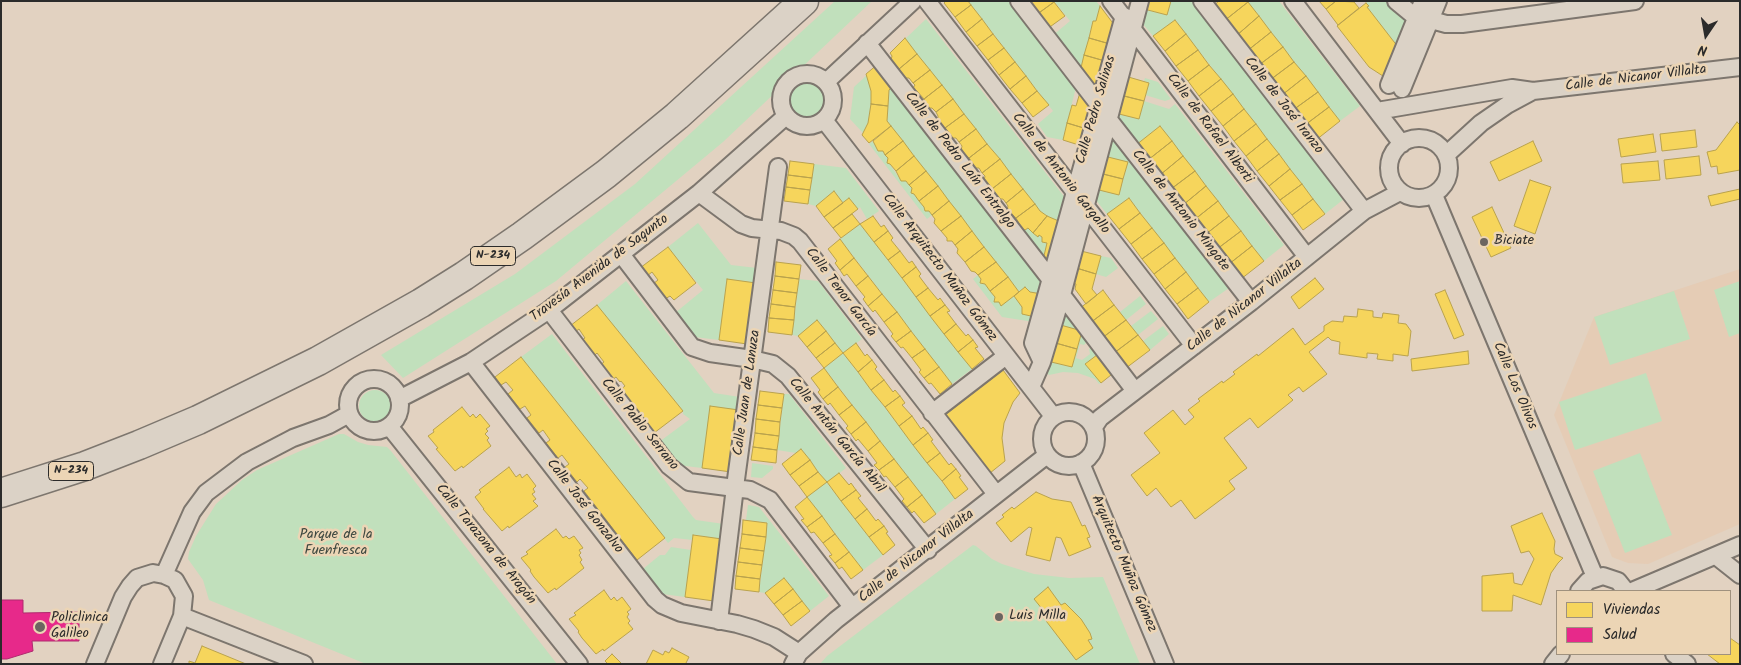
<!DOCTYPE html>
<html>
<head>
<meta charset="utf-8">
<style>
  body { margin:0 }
  #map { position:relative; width:1741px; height:665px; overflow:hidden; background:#e2d2c1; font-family:Kalam,sans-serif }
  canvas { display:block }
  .frame { position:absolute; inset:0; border:2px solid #2b2b2b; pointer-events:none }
  .legend { position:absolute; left:1556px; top:590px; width:175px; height:65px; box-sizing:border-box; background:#ecd5b5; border:1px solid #9f917e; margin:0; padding:6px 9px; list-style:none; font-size:15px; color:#2b2b2b }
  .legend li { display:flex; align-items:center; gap:10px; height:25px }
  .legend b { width:25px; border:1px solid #9f917e }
  .north { position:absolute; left:1681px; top:10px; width:50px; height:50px; -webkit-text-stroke:4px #ecd5b5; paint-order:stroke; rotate:192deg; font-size:14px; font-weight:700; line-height:20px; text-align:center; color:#2b2b2b }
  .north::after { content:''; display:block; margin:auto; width:18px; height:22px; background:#2b2b2b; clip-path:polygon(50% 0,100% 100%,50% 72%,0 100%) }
</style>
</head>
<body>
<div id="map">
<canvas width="1741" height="665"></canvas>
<div class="frame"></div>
<ul class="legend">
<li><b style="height:14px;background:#f6d55c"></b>Viviendas</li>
<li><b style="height:14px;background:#e7298a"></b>Salud</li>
</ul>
<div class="north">N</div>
</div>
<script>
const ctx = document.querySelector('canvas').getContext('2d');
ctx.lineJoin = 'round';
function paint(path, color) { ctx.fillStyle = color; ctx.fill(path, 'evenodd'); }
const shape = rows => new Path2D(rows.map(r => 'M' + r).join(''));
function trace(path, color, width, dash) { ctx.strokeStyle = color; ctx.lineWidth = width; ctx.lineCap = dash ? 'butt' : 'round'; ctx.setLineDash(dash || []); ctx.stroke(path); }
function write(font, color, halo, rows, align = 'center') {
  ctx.font = font + ' Kalam,sans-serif'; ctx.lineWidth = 5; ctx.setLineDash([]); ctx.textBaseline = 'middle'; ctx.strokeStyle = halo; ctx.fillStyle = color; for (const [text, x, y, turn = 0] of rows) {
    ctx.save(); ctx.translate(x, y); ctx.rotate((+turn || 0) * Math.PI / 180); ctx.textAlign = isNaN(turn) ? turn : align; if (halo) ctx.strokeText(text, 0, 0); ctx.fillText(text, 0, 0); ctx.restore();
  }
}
paint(shape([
  [1740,269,1740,524,1648,564,1628,563,1612,557,1554,415,1594,317]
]), '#e5ccb5');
paint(shape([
  [835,1,872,1,723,142,556,281,403,378,381,355,515,274,635,184],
  [968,1,1014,1,1077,83,1063,140,1047,137,1038,124,1053,111],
  [1054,1,1096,1,1100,6,1096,21,1093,21,1080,72,1052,36,1070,21],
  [1171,1,1196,1,1344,199,1325,214,1175,20,1153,36,1143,24,1147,10,1167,15],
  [1247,1,1279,1,1360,106,1340,121],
  [1368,1,1390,1,1410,21,1398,47,1367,7,1369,6,1366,3],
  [926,19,1066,199,1061,222,1051,219,1040,211,905,39],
  [867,75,871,91,871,104,868,123,863,133,850,119,854,87],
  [1145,78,1158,82,1171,99,1165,101,1145,95,1149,83,1144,81],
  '790 100a17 17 0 1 1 34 0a17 17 0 1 1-34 0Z',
  [894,85,1045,282,1042,294,1030,292,1025,287,1019,292,887,121,889,90],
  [1144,101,1169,109,1175,104,1284,245,1264,261,1160,126,1136,145,1117,120,1118,114,1139,119],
  [1114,132,1150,183,1229,288,1209,302,1129,198,1107,214,1095,199,1098,190,1119,195,1128,162,1104,156],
  [873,141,878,151,883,151,888,158,887,163,890,164,901,181,906,181,912,188,911,193,914,194,924,207,925,211,929,211,932,215,927,219,869,144],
  [814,164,846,168,879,211,867,219,860,207,858,209,849,198,843,203,834,191,816,206,808,204],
  [1016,218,1022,229,1025,230,1028,228,1037,236,1039,235,1042,237,1042,242,1047,243,1043,260,1012,221],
  [698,223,731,265,757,268,756,283,727,279,719,340,694,337,675,313,703,290,668,247],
  [860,224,972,369,952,384,840,239],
  [1101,256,1111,258,1118,268,1106,277,1096,274],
  [978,275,981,279,980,283,985,284,995,297,994,302,999,302,1001,305,1014,296,1022,307,1022,314,1035,317,1034,322,1002,317,973,279],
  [799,279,818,281,862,339,843,353,955,499,936,514,824,368,843,353,818,321,798,336,792,335],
  [626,281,714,393,740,397,739,410,702,468,677,465,659,442,690,419,683,414,683,411,645,363,643,363,597,305],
  [1740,281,1740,333,1729,337,1714,290],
  [1674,291,1690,339,1610,365,1594,317],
  [1140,296,1146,304,1126,320,1120,312],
  [1065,307,1090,338,1084,345,1080,344,1076,358,1082,360,1090,354,1089,349,1095,345,1100,352,1085,364,1101,383,1099,384,1095,379,1078,373,1063,372,1049,375,1047,373,1051,362,1072,367,1082,332,1060,325],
  [1151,311,1158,319,1138,335,1131,326],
  [1163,326,1169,334,1150,350,1143,341],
  [552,334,693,517,696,520,724,524,722,539,694,535,693,540,674,538,668,543,521,357],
  [1646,373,1662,421,1575,450,1559,402],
  '359 406a16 16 0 1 1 32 0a16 16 0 1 1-32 0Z',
  [784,394,789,394,846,468,827,483,883,555,863,570,807,497,826,482,801,449,796,453,777,450],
  [339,434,344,434,358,442,368,445,387,447,391,451,557,664,366,664,209,600,203,580,188,559,189,552,196,536,216,504,242,480,257,470],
  [1640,453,1672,535,1625,553,1593,471],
  [752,463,773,466,773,469,762,478,751,477],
  [748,505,759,507,829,596,810,611,784,578,765,593,759,592,767,523,746,520],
  [973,545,976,546,992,559,1002,564,1034,574,1069,578,1103,577,1140,664,820,664,827,656],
  [671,547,691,550,685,597,662,594,643,569,660,555,665,555]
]), '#c1e0bc');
const homes = shape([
  [946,1,968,1,971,5,955,17,944,3,946,1],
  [1025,1,1054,1,1054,2,1036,15,1025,1],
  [1146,1,1171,1,1167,15,1144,9,1146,1],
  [1219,1,1247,1,1248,2,1224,21,1213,6,1219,1],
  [1319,1,1336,1,1326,9,1319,1],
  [1336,1,1354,2,1359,8,1338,25,1326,9,1336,1],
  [1054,2,1065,16,1047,29,1036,15,1054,2],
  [1248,2,1259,16,1236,36,1224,21,1248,2],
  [1366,3,1369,6,1367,7,1398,47,1386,78,1369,67,1337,26,1366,3],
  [971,5,982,19,966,32,955,17,971,5],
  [1100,6,1115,26,1110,44,1089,38,1093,21,1096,21,1100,6],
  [1259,16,1271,32,1247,51,1236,36,1259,16],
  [982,19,993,34,977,46,966,32,982,19],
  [1175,20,1186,34,1165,51,1153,36,1175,20],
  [1271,32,1283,47,1259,65,1247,51,1271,32],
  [993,34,1004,48,988,60,977,46,993,34],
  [1186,34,1198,50,1176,66,1165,51,1186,34],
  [905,38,917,54,899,69,891,60,892,56,890,53,905,38],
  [1089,38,1110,44,1105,61,1084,55,1089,38],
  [1283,47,1294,62,1270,80,1259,65,1283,47],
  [1004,48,1015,62,999,75,988,60,1004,48],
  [1198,50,1209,65,1188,81,1176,66,1198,50],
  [917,54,930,70,913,83,909,78,905,78,899,69,917,54],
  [1084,55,1105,61,1096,94,1080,72,1084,55],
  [1015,62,1026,76,1010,89,999,75,1015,62],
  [1294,62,1306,76,1282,95,1270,80,1294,62],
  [878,64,894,85,889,90,888,106,871,104,871,91,866,74,878,64],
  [1209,65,1221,79,1199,96,1188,81,1209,65],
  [930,70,942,85,924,99,917,91,914,90,913,88,915,85,913,83,930,70],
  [1026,76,1037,91,1022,103,1010,89,1026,76],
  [1125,76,1149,83,1144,101,1120,95,1125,76],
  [1306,76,1318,92,1293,110,1282,95,1306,76],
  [1221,79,1233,94,1211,111,1199,96,1221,79],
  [942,85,953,99,936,112,932,108,928,108,924,99,942,85],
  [1081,89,1094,105,1087,129,1067,123,1072,105,1076,106,1081,89],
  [1037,91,1049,105,1033,117,1022,103,1037,91],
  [1318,92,1329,107,1305,125,1293,110,1318,92],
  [1233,94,1244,109,1223,126,1211,111,1233,94],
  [1120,95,1144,101,1139,119,1115,113,1120,95],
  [953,99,964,114,945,128,938,121,938,116,936,112,953,99],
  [871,104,888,106,887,121,891,126,869,143,862,135,868,123,871,104],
  [1329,107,1340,121,1316,140,1305,125,1329,107],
  [1244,109,1256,124,1234,141,1223,126,1244,109],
  [964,114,976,129,959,142,956,138,951,138,951,135,945,128,964,114],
  [1737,122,1740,125,1740,170,1718,174,1717,166,1711,167,1707,152,1716,150,1737,122],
  [1067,123,1087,129,1082,146,1063,140,1067,123],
  [1256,124,1267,139,1246,156,1234,141,1256,124],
  [891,126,903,141,885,155,883,151,878,151,873,141,891,126],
  [1160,126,1172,141,1148,160,1136,145,1160,126],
  [976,129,987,144,969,158,961,151,962,146,959,142,976,129],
  [1695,130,1697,147,1662,151,1660,134,1695,130],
  [1653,134,1656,152,1621,157,1618,139,1653,134],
  [1267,139,1279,154,1257,171,1246,156,1267,139],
  [903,141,914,156,896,171,890,164,887,163,888,158,885,155,903,141],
  [1172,141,1183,156,1160,175,1148,160,1172,141],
  [1533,141,1542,161,1499,181,1490,162,1533,141],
  [987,144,1000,159,982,173,979,168,975,168,969,158,987,144],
  [1279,154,1290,169,1269,186,1257,171,1279,154],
  [914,156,926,171,909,185,906,181,901,181,896,171,914,156],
  [1104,156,1128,162,1123,179,1099,173,1104,156],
  [1183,156,1195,171,1171,189,1160,175,1183,156],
  [1699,156,1701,175,1666,179,1664,160,1699,156],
  [1000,159,1011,174,992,189,984,181,985,176,982,173,1000,159],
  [790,161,814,164,812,178,788,175,790,161],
  [1658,161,1660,180,1623,183,1621,164,1658,161],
  [1290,169,1302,184,1280,200,1269,186,1290,169],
  [926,171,938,186,919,201,914,194,911,193,912,188,909,185,926,171],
  [1195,171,1206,186,1183,205,1171,189,1195,171],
  [1099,173,1123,179,1119,195,1095,189,1099,173],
  [1011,174,1023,189,1006,203,1003,199,999,199,992,189,1011,174],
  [788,175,812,178,810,190,786,187,788,175],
  [1530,180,1551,187,1535,234,1514,226,1530,180],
  [1302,184,1313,199,1292,215,1280,200,1302,184],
  [938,186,949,201,932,215,929,211,925,211,924,207,919,201,938,186],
  [1206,186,1218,201,1194,220,1183,205,1206,186],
  [786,187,810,190,808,204,784,201,786,187],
  [1023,189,1035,204,1016,218,1007,210,1008,206,1006,203,1023,189],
  [1740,189,1740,199,1711,206,1708,196,1740,189],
  [834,191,843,203,824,217,816,206,834,191],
  [849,198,858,209,833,228,824,217,849,198],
  [1129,198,1140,213,1119,229,1107,214,1129,198],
  [1313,199,1325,214,1303,230,1292,215,1313,199],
  [949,201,961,216,941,231,934,223,935,219,932,215,949,201],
  [1218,201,1229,216,1206,234,1194,220,1218,201],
  [1035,204,1040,211,1047,216,1033,233,1028,228,1025,230,1022,229,1016,218,1035,204],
  [1492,207,1511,248,1491,257,1472,217,1492,207],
  [1140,213,1152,228,1131,244,1119,229,1140,213],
  [852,214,860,224,841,238,833,228,852,214],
  [873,216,881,227,884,225,888,231,874,242,860,224,873,216],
  [961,216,972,231,955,245,952,241,947,241,947,238,941,231,961,216],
  [1047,216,1061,222,1049,267,1043,260,1047,243,1042,242,1042,237,1039,235,1038,237,1033,233,1047,216],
  [1229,216,1241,231,1217,249,1206,234,1229,216],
  [1152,228,1164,243,1142,259,1131,244,1152,228],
  [888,231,893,238,891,240,900,251,888,260,874,242,888,231],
  [972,231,984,247,965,262,957,253,958,249,955,245,972,231],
  [1241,231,1252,246,1229,264,1217,249,1241,231],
  [840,239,854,258,840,270,835,263,837,261,828,249,840,239],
  [1164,243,1175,258,1154,274,1142,259,1164,243],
  [1252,246,1264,261,1241,279,1229,264,1252,246],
  [668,247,696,283,674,300,670,296,665,299,653,284,658,280,652,272,647,276,640,268,668,247],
  [984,247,996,262,978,275,975,272,971,271,965,262,984,247],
  [1077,250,1101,256,1096,274,1073,267,1077,250],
  [900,251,909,263,912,261,916,267,902,278,888,260,900,251],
  [854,258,868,276,856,286,847,274,844,276,840,270,854,258],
  [1175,258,1186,272,1165,289,1154,274,1175,258],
  [776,262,801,265,799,279,775,276,776,262],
  [996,262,1008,277,990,291,985,284,980,283,981,279,978,275,996,262],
  [916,267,921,274,919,276,928,288,916,297,902,278,916,267],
  [1073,267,1096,274,1092,289,1097,295,1086,304,1075,289,1076,284,1069,282,1073,267],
  [1186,272,1198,288,1177,304,1165,289,1186,272],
  [775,276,799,279,797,293,773,290,775,276],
  [868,276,882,294,868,306,863,299,865,297,856,286,868,276],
  [1008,277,1019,292,1001,306,999,302,994,302,995,297,990,291,1008,277],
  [1315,278,1324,289,1299,309,1291,297,1315,278],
  [727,279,756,283,747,344,719,340,727,279],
  [1025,287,1030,292,1042,294,1035,317,1022,314,1022,307,1014,296,1025,287],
  [928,288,938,300,940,298,945,305,930,316,916,297,928,288],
  [1198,288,1209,302,1188,319,1177,304,1198,288],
  [773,290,797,293,795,307,771,304,773,290],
  [1103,290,1114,305,1090,323,1079,309,1103,290],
  [1445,290,1464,335,1454,339,1435,294,1445,290],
  [882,294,897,312,884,322,875,310,873,312,868,306,882,294],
  [771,304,795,307,794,320,769,318,771,304],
  [597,305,683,411,654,433,620,390,625,386,621,381,620,382,616,377,612,380,600,365,604,362,597,353,594,356,581,341,585,338,579,329,575,332,570,326,597,305],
  [945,305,950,311,947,312,956,324,944,334,930,316,945,305],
  [1114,305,1126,320,1102,338,1090,323,1114,305],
  [1358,309,1373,311,1373,317,1382,318,1383,313,1399,315,1398,323,1406,324,1411,331,1408,356,1393,354,1393,361,1377,359,1378,354,1367,353,1367,358,1339,354,1340,342,1331,340,1328,337,1309,352,1327,374,1303,392,1299,387,1288,395,1293,400,1258,428,1250,418,1224,438,1247,468,1229,481,1235,489,1195,519,1181,500,1171,507,1156,488,1147,496,1131,475,1160,453,1144,433,1173,410,1185,425,1194,417,1188,410,1200,401,1198,399,1222,381,1223,383,1235,374,1233,372,1257,354,1258,356,1293,328,1305,345,1324,331,1324,326,1332,321,1343,322,1344,316,1357,317,1358,309],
  [897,312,911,331,896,342,891,336,893,334,884,322,897,312],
  [769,318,794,320,792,335,768,332,769,318],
  [817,320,826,331,807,347,798,336,817,320],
  [1126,320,1138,335,1114,353,1102,338,1126,320],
  [956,324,966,336,968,334,973,340,958,352,944,334,956,324],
  [1057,324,1082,331,1077,349,1052,342,1057,324],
  [826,331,835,343,816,358,807,347,826,331],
  [911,331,925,349,912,358,903,347,901,348,896,342,911,331],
  [1138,335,1150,350,1126,368,1114,353,1138,335],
  [973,340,978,347,975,348,984,359,972,369,958,352,973,340],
  [1052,342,1077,349,1072,367,1047,361,1052,342],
  [835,343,843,353,824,368,816,358,835,343],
  [856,343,865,356,867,354,872,360,858,372,843,353,856,343],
  [925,349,939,367,924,378,919,372,921,370,912,358,925,349],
  [1468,351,1469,364,1412,371,1411,359,1468,351],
  [1101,352,1116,371,1101,383,1085,364,1101,352],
  [521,357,665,538,637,560,584,491,588,488,580,479,577,482,565,467,569,464,562,455,558,458,546,443,550,440,543,430,539,433,527,418,531,415,525,406,520,409,508,394,513,390,506,382,501,385,495,377,521,357],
  [872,360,877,367,875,369,884,380,871,390,858,372,872,360],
  [939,367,952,384,940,394,931,383,929,384,924,378,939,367],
  [824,368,838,387,823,399,818,392,820,390,811,378,824,368],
  [1003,370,1020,393,1013,402,1004,423,1002,438,1005,461,990,473,945,415,1003,370],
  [884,380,893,392,895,390,900,396,885,407,871,390,884,380],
  [838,387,852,405,839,415,830,403,828,405,823,399,838,387],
  [760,391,784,394,782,408,758,405,760,391],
  [900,396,905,403,902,405,912,416,899,426,885,407,900,396],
  [758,405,782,408,780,422,756,419,758,405],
  [852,405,866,422,851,434,846,428,848,426,839,415,852,405],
  [710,406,739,410,731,472,702,468,710,406],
  [462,407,470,417,473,414,476,418,480,414,490,426,486,429,488,431,485,434,489,438,487,440,491,446,463,468,462,466,455,471,436,449,438,448,428,436,434,432,433,430,462,407],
  [912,416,921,429,923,427,928,433,913,445,899,426,912,416],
  [756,419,780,422,779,436,755,433,756,419],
  [866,422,880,441,868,451,858,439,856,441,851,434,866,422],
  [755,433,779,436,777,450,753,447,755,433],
  [928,433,933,440,931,441,940,453,927,463,913,445,928,433],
  [880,441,894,459,879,470,874,465,877,463,868,451,880,441],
  [753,447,777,450,776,463,751,460,753,447],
  [801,449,810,460,790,475,782,464,801,449],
  [940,453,949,465,951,463,956,469,942,481,927,463,940,453],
  [894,459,908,477,895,487,886,476,884,477,879,470,894,459],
  [810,460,818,472,799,486,790,475,810,460],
  [509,467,516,477,520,474,522,478,527,474,536,486,533,489,535,492,532,494,536,499,533,501,538,506,509,528,508,526,502,531,483,509,484,509,475,497,481,492,479,490,509,467],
  [956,469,961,476,959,477,968,489,955,499,942,481,956,469],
  [818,472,827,482,807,497,799,486,818,472],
  [839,473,849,485,851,483,856,490,841,501,827,482,839,473],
  [908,477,922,495,907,507,902,501,904,499,895,487,908,477],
  [856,490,861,496,858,498,867,509,855,519,841,501,856,490],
  [1036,492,1052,499,1071,502,1082,526,1085,525,1090,537,1087,538,1091,547,1069,556,1061,538,1056,537,1050,561,1026,555,1032,528,1029,527,1011,542,996,523,1004,517,1002,515,1012,507,1014,509,1036,492],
  [922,495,936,514,924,523,914,511,912,513,907,507,922,495],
  [807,497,822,516,807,527,801,520,804,519,795,507,807,497],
  [867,509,876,521,878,519,884,526,869,537,855,519,867,509],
  [1542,513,1555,541,1554,549,1555,554,1563,558,1558,563,1551,573,1541,605,1513,595,1512,611,1482,611,1482,576,1513,573,1514,583,1522,585,1534,559,1529,551,1521,553,1511,526,1542,513],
  [822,516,835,534,823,543,814,532,811,533,807,527,822,516],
  [743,520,767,523,766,537,742,534,743,520],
  [884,526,888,532,886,533,895,545,883,555,869,537,884,526],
  [556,529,563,538,566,536,569,539,574,536,583,548,579,550,581,553,579,555,582,560,580,562,584,568,556,590,555,588,548,593,534,577,530,571,531,570,521,558,528,554,526,552,556,529],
  [742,534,766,537,764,551,740,548,742,534],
  [835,534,849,552,835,563,829,556,832,555,823,543,835,534],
  [693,535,722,539,714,601,685,597,693,535],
  [740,548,764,551,762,565,738,562,740,548],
  [849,552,863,570,851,579,842,567,839,569,835,563,849,552],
  [738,562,762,565,760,579,736,576,738,562],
  [736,576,760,579,759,592,735,589,736,576],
  [784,578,793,589,774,604,765,593,784,578],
  [1048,587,1061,605,1065,603,1081,619,1090,633,1092,639,1088,640,1093,648,1076,660,1040,613,1043,610,1034,599,1048,587],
  [793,589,802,601,783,615,774,604,793,589],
  [604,590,611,600,614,597,617,601,622,597,631,609,627,612,629,614,627,617,630,621,628,623,633,629,604,651,603,649,596,654,582,638,578,632,579,631,569,619,576,615,574,613,604,590],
  [802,601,810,611,791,626,783,615,802,601],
  [1730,638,1740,645,1740,664,1720,664,1707,654,1730,654,1730,638],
  [202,646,246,664,189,664,189,661,195,663,202,646],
  [672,648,689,657,686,663,688,664,646,664,653,650,663,655,665,651,669,653,672,648],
  [612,654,622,664,608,664,605,661,612,654]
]);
paint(homes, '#f6d55c');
trace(homes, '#b9a24d', 1);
const health = shape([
  [1,600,23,600,23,613,79,612,79,641,32,641,33,651,7,659,1,659,1,600]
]);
paint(health, '#e7298a');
trace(health, '#af2a6e', 1);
const street = shape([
  [927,1,1194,346],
  [1019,1,1099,105],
  [1111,1,1307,257],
  [1202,1,1364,211],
  [1293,1,1402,144],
  [1396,1,1413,15,1446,24,1462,24,1635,1],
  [867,43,1051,280],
  '781 100a26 26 0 1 1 52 0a26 26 0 1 1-52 0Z',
  [826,82,913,1],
  [1389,85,1423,1],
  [1402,89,1438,1],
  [1377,111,1512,88,1533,91,1740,67],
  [824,120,1053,416],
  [1109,120,1251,302],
  '1389 168a30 30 0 1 1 60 0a30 30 0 1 1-60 0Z',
  [1446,155,1481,123,1507,105,1533,91],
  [699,193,741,224,752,228,781,231,794,236,800,241,996,494],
  [1434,195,1595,577],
  [621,254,692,347,710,353,752,359,773,364,788,376,928,550],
  [1062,295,1135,391],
  [549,310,669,466,689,482,750,490,770,500,852,607],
  [471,362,655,599,662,605,681,613,737,624,754,629,774,637,799,653],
  [1042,362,1033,343,1124,16],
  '348 405a26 26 0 1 1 52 0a26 26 0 1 1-52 0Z',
  [1031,387,1042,362,1062,295,1140,1],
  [399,399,471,362,549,310,699,193,786,116],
  '1042 439a27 27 0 1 1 54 0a27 27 0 1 1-54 0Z',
  [932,413,1006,356],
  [389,426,579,664],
  [1094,427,1100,418,1251,302,1364,211,1400,192],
  [1081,463,1165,664],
  [1716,556,1740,575],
  [164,575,192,512,206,493,247,462,293,438,329,425,349,414],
  [1579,591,1588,581,1603,576,1618,581,1626,591],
  [1632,591,1740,545],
  [182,616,304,664],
  [719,621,735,487,778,167],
  [1674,654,1687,664],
  [95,664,123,597,130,586,137,578,153,573,164,575,175,580,184,596,182,616,162,664],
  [793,664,799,653,836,620,1047,455],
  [1553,664,1561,654]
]);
const highway = shape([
  [1,493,85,466,139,445,198,420,318,361,421,303,464,276,522,236,606,174,677,116,804,1]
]);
trace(street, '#7d766e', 20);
trace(highway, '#7d766e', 31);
trace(street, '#dbd2c6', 16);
trace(highway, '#dbd2c6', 28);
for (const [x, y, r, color] of [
  [1484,242,5,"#6b6560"],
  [999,617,5,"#6b6560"],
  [40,627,6,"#6b6560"]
]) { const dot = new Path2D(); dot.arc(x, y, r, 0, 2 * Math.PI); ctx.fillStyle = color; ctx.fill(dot); trace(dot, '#ecd5b5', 2); }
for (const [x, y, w] of [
  [493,256,45],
  [71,471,45]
]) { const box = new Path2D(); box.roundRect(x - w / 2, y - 9.5, w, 19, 4); ctx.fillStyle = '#ecd5b5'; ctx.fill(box); trace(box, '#2b2b2b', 1); }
write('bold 12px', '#2b2b2b', null, [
  ["N-234",493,256],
  ["N-234",71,471]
]);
write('14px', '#2b2b2b', '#ecd5b5', [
  ["Calle de Nicanor Villalta",1636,79,-7],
  ["Calle de José Iranzo",1283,106,52],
  ["Calle Pedro Salinas",1097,110,-74],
  ["Calle de Rafael Alberti",1209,129,53],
  ["Calle de Pedro Laín Entralgo",959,161,52],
  ["Calle de Antonio Gargallo",1060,174,52],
  ["Calle de Antonio Mingote",1180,211,52],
  ["Calle Arquitecto Muñoz Gómez",939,268,53],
  ["Travesía Avenida de Sagunto",600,269,-37],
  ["Calle Tenor García",840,293,53],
  ["Calle de Nicanor Villalta",1245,306,-38],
  ["Calle Los Olivos",1514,386,67],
  ["Calle Juan de Lanuza",748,393,-82],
  ["Calle Pablo Serrano",639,425,51],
  ["Calle Antón García Abril",836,436,51],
  ["Calle José Gonzalvo",584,507,52],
  ["Calle Tarazona de Aragón",485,545,51],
  ["Calle de Nicanor Villalta",917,557,-38],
  ["Arquitecto Muñoz Gómez",1123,564,67]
]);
write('14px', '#2b2b2b', '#ecd5b5', [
  ["Biciate",1494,242],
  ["Luis Milla",1009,617],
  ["Policlinica",51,619],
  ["Galileo",51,635]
], 'left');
write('14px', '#3d4840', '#ecd5b5', [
  ["Parque de la",336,536],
  ["Fuenfresca",336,552]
]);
</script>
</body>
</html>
